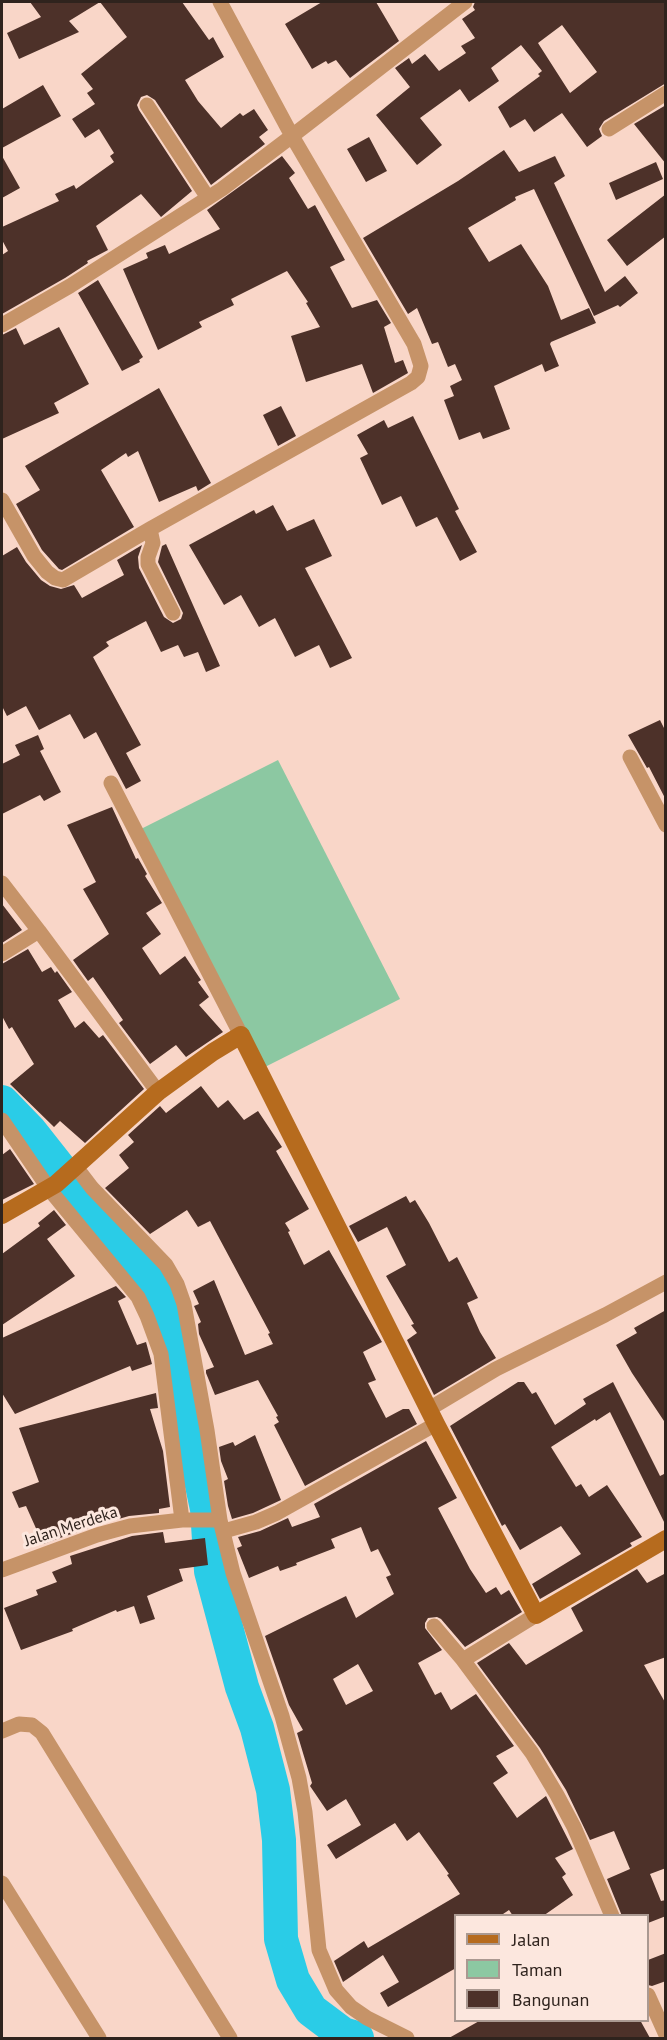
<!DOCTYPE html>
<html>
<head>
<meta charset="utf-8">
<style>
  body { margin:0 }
  #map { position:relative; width:667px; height:2040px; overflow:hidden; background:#f9d6c8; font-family:"PT Sans",sans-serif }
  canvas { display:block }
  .frame { position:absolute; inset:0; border:3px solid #2f231d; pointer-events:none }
  .legend { position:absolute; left:454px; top:1914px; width:195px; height:108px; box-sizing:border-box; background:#fce7de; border:2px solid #aa9991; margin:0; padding:8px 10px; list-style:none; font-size:18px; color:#2f231d }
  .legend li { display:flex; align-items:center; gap:12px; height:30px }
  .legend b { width:30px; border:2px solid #aa9991 }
</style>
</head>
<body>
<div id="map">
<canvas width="667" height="2040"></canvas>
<div class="frame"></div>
<ul class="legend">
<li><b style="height:8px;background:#b66b1e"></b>Jalan</li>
<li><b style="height:16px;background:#8cc8a2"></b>Taman</li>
<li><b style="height:16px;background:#4d3129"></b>Bangunan</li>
</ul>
</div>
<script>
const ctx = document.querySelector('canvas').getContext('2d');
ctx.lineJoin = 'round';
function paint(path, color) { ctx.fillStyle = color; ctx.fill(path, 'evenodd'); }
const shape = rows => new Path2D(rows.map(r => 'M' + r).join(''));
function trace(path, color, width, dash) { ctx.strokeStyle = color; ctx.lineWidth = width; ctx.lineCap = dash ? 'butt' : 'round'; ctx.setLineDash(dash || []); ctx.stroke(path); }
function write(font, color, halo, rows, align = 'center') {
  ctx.font = font + ' "PT Sans",sans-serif'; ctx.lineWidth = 6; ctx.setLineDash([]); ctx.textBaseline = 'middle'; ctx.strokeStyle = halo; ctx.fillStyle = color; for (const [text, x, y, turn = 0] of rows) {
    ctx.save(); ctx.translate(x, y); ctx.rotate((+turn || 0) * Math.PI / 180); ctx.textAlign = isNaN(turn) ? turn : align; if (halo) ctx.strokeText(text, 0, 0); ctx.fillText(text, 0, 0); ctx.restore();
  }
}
paint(shape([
  [278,760,400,999,259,1070,137,831]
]), '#8cc8a2');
trace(shape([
  [2,1102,30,1131,161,1297,181,1355,188,1396,193,1443,207,1509,211,1571,242,1687,257,1728,273,1790,279,1840,281,1939,293,1980,311,2010,343,2034,357,2038]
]), '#2acce7', 34);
paint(shape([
  [30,2,182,2,209,40,213,37,224,57,185,80,198,101,221,128,240,113,243,116,254,109,268,130,259,137,265,144,211,185,155,100,147,95,141,97,137,105,139,110,192,191,161,217,141,194,96,226,108,250,87,261,88,263,65,278,2,314,2,255,8,251,2,240,2,227,59,201,55,194,74,185,76,189,114,162,110,156,114,153,99,129,85,138,72,119,95,104,87,93,93,89,81,74,127,37,100,2,69,21,79,32,19,59,7,33,41,17],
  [322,2,376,2,399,41,350,78,336,60,328,64,326,61,312,69,285,24],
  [475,2,666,2,666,83,604,121,599,129,602,136,587,147,562,113,534,132,525,119,510,128,498,107,540,76,538,74,542,71,521,45,491,68,499,81,469,102,460,89,420,118,442,145,417,165,376,115,410,87,395,68,409,58,412,64,425,54,439,71,466,53,461,46,475,38,462,19,475,10,473,7],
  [562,25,597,72,570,93,538,43],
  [43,85,61,116,2,148,2,109],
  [666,105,666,164,634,124],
  [369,137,387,171,366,182,347,149],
  [504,150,519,172,555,156,565,176,554,183,605,292,625,276,638,293,620,307,618,305,594,316,534,189,515,197,516,200,468,228,489,262,521,244,548,286,561,320,589,308,596,323,551,342,550,344,559,366,545,372,542,364,494,386,510,429,483,439,480,432,459,440,444,400,454,396,450,386,462,380,455,364,448,367,438,342,432,344,417,308,408,314,363,238,458,181],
  [2,156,20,188,2,198],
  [282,156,295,173,289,178,308,209,315,205,345,260,330,267,352,308,377,300,391,323,384,327,395,363,403,360,408,373,373,393,362,364,306,382,291,336,320,327,306,303,308,302,287,271,231,299,234,305,199,322,202,327,158,350,123,269,148,258,146,253,165,245,169,254,220,229,207,210],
  [656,162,663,179,616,200,609,183],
  [666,194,666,236,627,266,607,240],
  [98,280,143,357,139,360,140,362,122,371,78,293],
  [59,327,89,384,54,403,59,413,2,439,2,335,16,328,24,345],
  [159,388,211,483,198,491,196,486,159,502,138,451,128,457,126,453,101,470,134,527,62,570,59,569,42,550,16,504,40,490,25,466],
  [281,406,296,436,278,446,263,415],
  [413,416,459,509,455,511,477,552,460,561,437,517,416,527,401,496,382,505,360,458,368,454,357,435,384,420,388,428],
  [273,505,287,531,314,519,332,556,305,568,352,658,330,668,319,645,295,657,275,618,259,627,241,595,224,605,189,545,254,510,256,514],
  [166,544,220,666,206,672,198,652,184,657,178,645,161,652,146,621,106,642,109,646,93,657,141,745,126,753,141,781,126,789,96,732,84,739,70,714,39,730,26,706,7,716,2,706,2,556,17,547,26,562,41,580,50,586,61,589,74,585,82,598,124,575,117,560,142,545,138,557,139,568,164,617,173,623,181,619,183,613,158,562,162,546],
  [660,720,666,732,666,800,649,767,647,768,628,735],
  [38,735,44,749,40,751,61,792,44,801,40,795,2,814,2,764,20,755,15,745],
  [112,807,136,859,138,858,147,874,145,876,162,903,146,913,161,934,142,948,160,975,185,956,201,980,198,982,209,997,199,1005,223,1032,186,1057,176,1045,150,1064,119,1023,123,1020,93,977,88,981,73,960,109,934,83,889,96,882,67,825],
  [2,904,22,930,2,943],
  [28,949,42,972,51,967,55,973,57,971,72,992,58,1000,75,1028,84,1021,99,1038,103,1035,144,1089,85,1143,60,1121,54,1127,10,1084,34,1064,12,1027,9,1029,2,1016,2,964],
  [201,1086,218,1108,228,1100,244,1120,258,1111,282,1147,276,1151,309,1209,285,1223,290,1231,288,1232,304,1265,329,1250,382,1342,363,1352,376,1380,368,1383,386,1418,403,1409,409,1409,417,1424,305,1486,274,1425,279,1422,276,1417,278,1416,258,1380,215,1395,206,1373,206,1370,214,1367,199,1334,198,1324,201,1322,194,1306,199,1304,193,1291,214,1280,245,1355,273,1344,268,1334,270,1333,210,1221,198,1227,187,1210,150,1234,105,1188,129,1168,119,1155,134,1142,128,1135,160,1106,166,1113],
  [10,1149,34,1184,2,1200,2,1155],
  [406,1196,410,1203,415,1200,429,1223,449,1262,457,1257,478,1298,467,1303,480,1332,496,1358,434,1395,407,1340,417,1333,411,1325,414,1324,386,1276,406,1265,387,1227,358,1242,349,1226],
  [54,1210,66,1225,47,1239,75,1276,2,1325,2,1254,40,1226,38,1223],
  [116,1286,126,1297,118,1301,137,1345,146,1342,152,1364,132,1371,130,1366,15,1414,2,1393,2,1338],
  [666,1310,666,1424,632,1373,616,1345,637,1333,634,1328],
  [518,1382,524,1382,532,1394,536,1392,555,1425,586,1404,583,1399,613,1382,660,1476,666,1473,666,1526,610,1412,596,1421,595,1419,551,1447,576,1487,581,1484,589,1497,607,1485,642,1537,630,1543,632,1546,540,1599,532,1584,581,1554,561,1526,520,1550,505,1524,502,1526,450,1426],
  [156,1393,158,1408,150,1409,163,1451,170,1507,159,1509,159,1513,129,1516,94,1526,43,1544,26,1506,19,1508,12,1492,39,1482,19,1428],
  [255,1435,281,1500,253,1513,232,1519,228,1506,224,1481,228,1479,221,1461,219,1447,233,1442,235,1446],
  [426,1441,457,1498,438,1508,470,1569,486,1593,496,1587,501,1595,509,1590,522,1612,465,1647,441,1619,437,1617,428,1618,425,1623,425,1628,442,1650,418,1663,435,1695,441,1692,451,1710,476,1694,514,1746,496,1756,508,1773,493,1783,517,1818,546,1796,573,1849,555,1858,566,1874,562,1877,573,1895,543,1916,513,1916,509,1910,500,1916,456,1916,456,1968,388,2007,380,1993,399,1982,383,1955,343,1982,334,1961,364,1941,368,1948,460,1894,447,1875,449,1874,419,1832,407,1841,395,1823,336,1859,327,1845,361,1825,346,1799,327,1811,310,1786,312,1783,297,1733,303,1730,289,1705,265,1636,346,1596,356,1618,394,1594,386,1577,391,1575,378,1549,371,1552,361,1527,331,1539,335,1548,296,1563,297,1565,280,1571,278,1566,249,1578,237,1548,242,1546,238,1537,260,1531,288,1518,292,1527,320,1517,314,1504],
  [358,1664,373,1691,346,1705,333,1679],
  [163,1532,165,1543,205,1538,208,1565,179,1569,183,1581,147,1596,155,1619,140,1624,134,1606,117,1612,116,1610,72,1629,73,1631,21,1650,4,1608,38,1595,36,1590,57,1582,52,1572,72,1564,70,1556,132,1536],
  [637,1569,647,1583,666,1573,666,1657,644,1665,666,1704,666,1868,650,1874,661,1901,666,1900,666,1916,648,1923,648,1916,622,1916,607,1879,630,1869,614,1831,590,1840,566,1790,540,1748,477,1663,509,1643,526,1665,583,1631,571,1608],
  [666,1953,666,1981,652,1986,648,1985,648,1960],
  [481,2020,640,2020,650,2038,449,2038]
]), '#4d3129');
trace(shape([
  [147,105,208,198],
  [609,129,666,93],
  [2,325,70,286,222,189,292,136,465,2],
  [2,500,34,556,47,572,55,578,63,580,150,529,411,383,418,377,421,366,414,344,292,136,220,2],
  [150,529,153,543,148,557,148,564,173,613],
  [630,757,666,825],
  [111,783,241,1035],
  [2,883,39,931],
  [2,954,39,931,158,1092],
  [2,1120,49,1189,138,1297,147,1316,161,1354,182,1520],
  [76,1167,92,1188,166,1265,177,1284,184,1304,207,1430,220,1520,233,1573,282,1716,299,1778,305,1812,319,1950,336,1990,351,2007,367,2018,407,2038],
  [429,1409,496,1369,605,1315,666,1282],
  [224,1531,256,1522,277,1513,436,1424],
  [2,1570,97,1535,130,1526,182,1520,220,1520],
  [434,1626,463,1660,536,1615],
  [463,1660,532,1753,557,1795,574,1827,612,1916],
  [2,1731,19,1724,32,1725,42,1733,230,2038],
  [2,1883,99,2038],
  [648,1995,666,2035]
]), '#c69368', 15);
trace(shape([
  [2,1215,56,1184,158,1092,213,1052,241,1035,436,1424,536,1615,666,1539]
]), '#b66b1e', 18);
write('16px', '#2f231d', '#fce7de', [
  ["Jalan Merdeka",71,1527,-18]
]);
</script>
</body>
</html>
